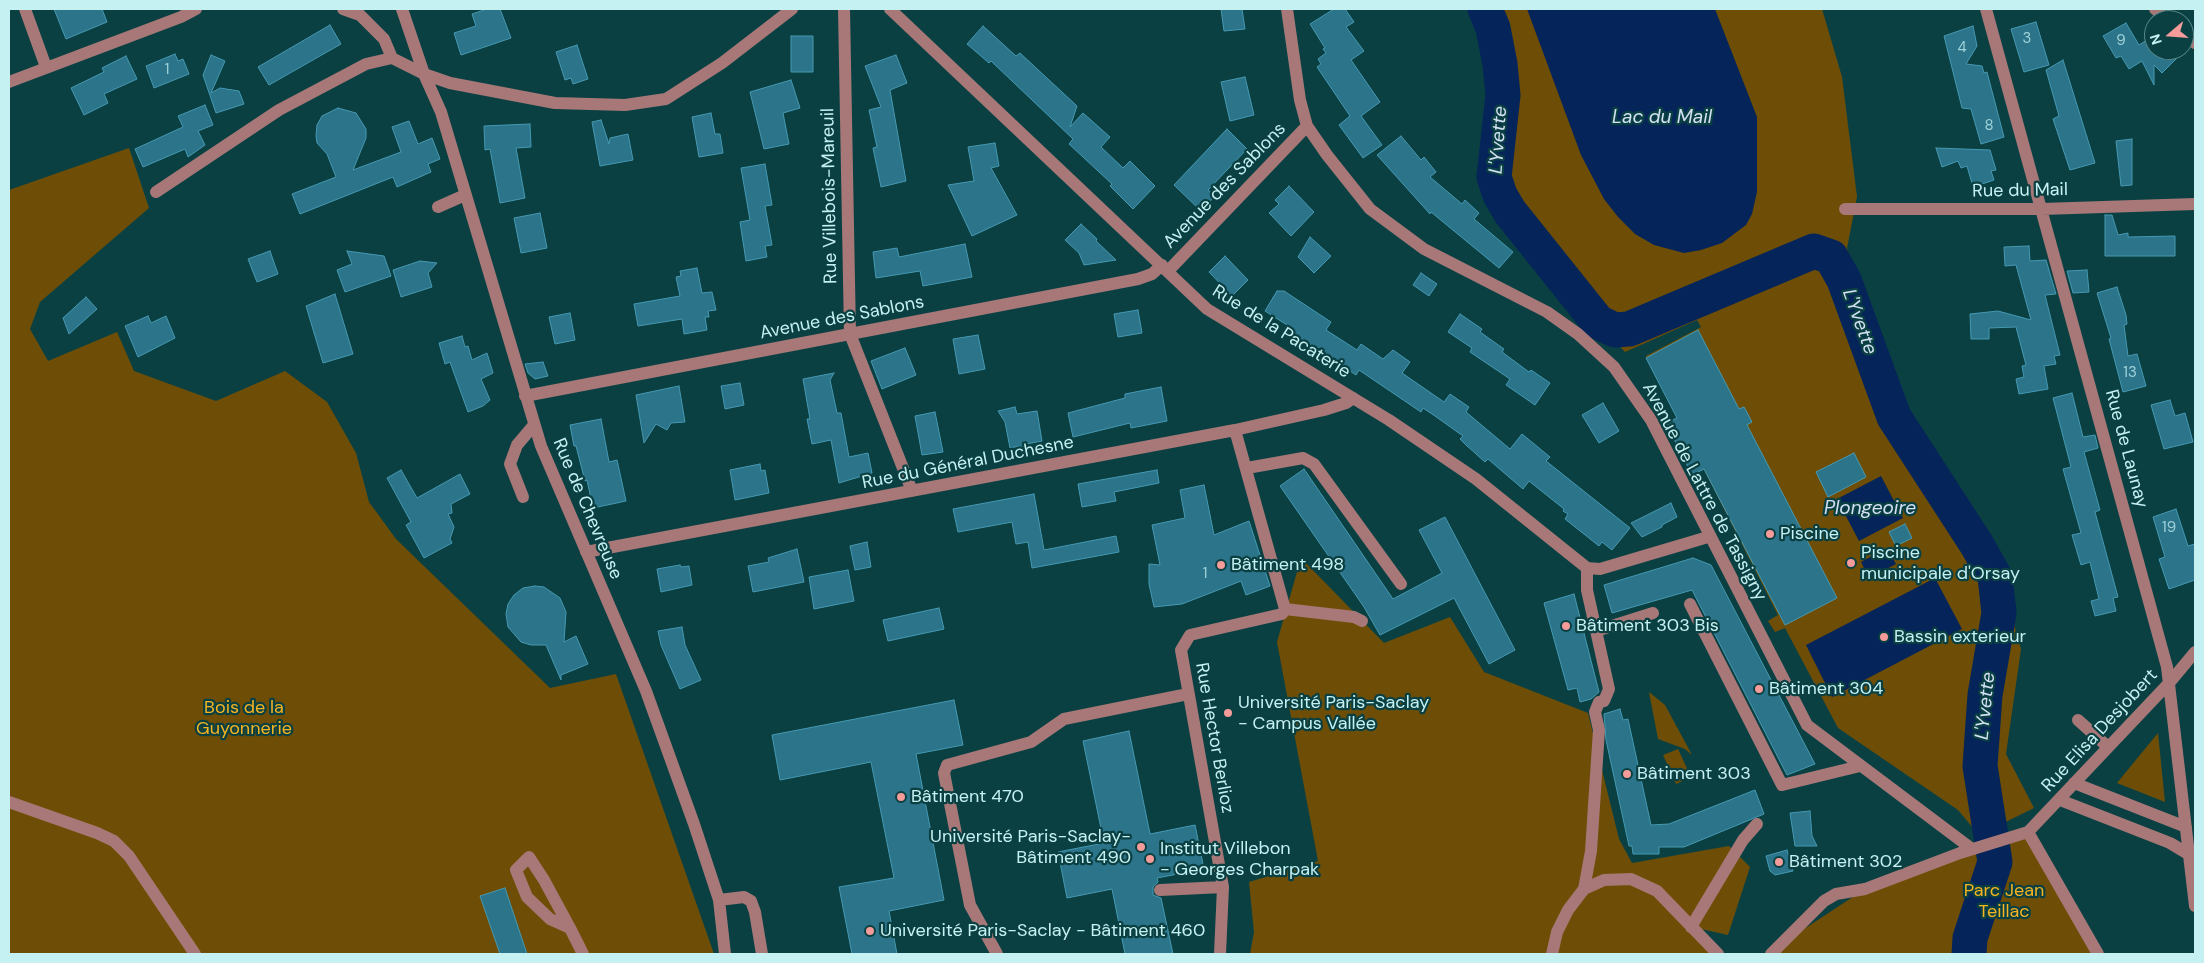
<!DOCTYPE html>
<html>
<head>
<meta charset="utf-8">
<style>
  body { margin:0 }
  #map { position:relative; width:2204px; height:963px; overflow:hidden; background:#0b4043; font-family:"DM Sans",sans-serif }
  canvas { display:block }
  .frame { position:absolute; inset:0; border:10px solid #c6f1f3; pointer-events:none }
  .north { position:absolute; left:2144px; top:10px; width:50px; height:50px; box-sizing:border-box; background:#0b4043; border:1px solid #568789; border-radius:50%; rotate:252deg; font-size:14px; font-weight:700; line-height:20px; text-align:center; color:#c6f1f3 }
  .north::after { content:''; display:block; margin:auto; width:18px; height:22px; background:#f59b9a; clip-path:polygon(50% 0,100% 100%,50% 72%,0 100%) }
</style>
</head>
<body>
<div id="map">
<canvas width="2204" height="963"></canvas>
<div class="frame"></div>
<div class="north">N</div>
</div>
<script>
const ctx = document.querySelector('canvas').getContext('2d');
ctx.lineJoin = 'round';
function paint(path, color) { ctx.fillStyle = color; ctx.fill(path, 'evenodd'); }
const shape = rows => new Path2D(rows.map(r => 'M' + r).join(''));
function trace(path, color, width, dash) { ctx.strokeStyle = color; ctx.lineWidth = width; ctx.lineCap = dash ? 'butt' : 'round'; ctx.setLineDash(dash || []); ctx.stroke(path); }
function write(font, color, halo, rows, align = 'center') {
  ctx.font = font + ' "DM Sans",sans-serif'; ctx.lineWidth = 4.5; ctx.setLineDash([]); ctx.textBaseline = 'middle'; ctx.strokeStyle = halo; ctx.fillStyle = color; for (const [text, x, y, turn = 0] of rows) {
    ctx.save(); ctx.translate(x, y); ctx.rotate((+turn || 0) * Math.PI / 180); ctx.textAlign = isNaN(turn) ? turn : align; if (halo) ctx.strokeText(text, 0, 0); ctx.fillText(text, 0, 0); ctx.restore();
  }
}
paint(shape([
  [1485,9,1822,9,1842,77,1857,197,1847,248,1857,307,1901,411,1963,506,2000,575,2021,649,2006,754,2034,808,1979,835,1958,810,1838,728,1785,628,1775,632,1768,621,1778,615,1646,356,1701,327,1697,320,1625,352,1598,322,1500,195,1496,149,1503,95,1493,28],
  [129,148,149,208,40,302,30,329,48,361,117,332,134,371,216,401,285,371,327,402,356,453,369,502,396,539,550,688,616,674,714,954,9,954,9,190],
  [1301,558,1384,643,1450,617,1484,672,1588,713,1619,839,1632,863,1729,846,1750,867,1728,935,1692,927,1722,954,1250,954,1254,932,1249,882,1318,861,1277,642],
  [1649,692,1665,705,1692,755,1685,749,1658,739],
  [2158,733,2165,802,2117,783],
  [1678,749,1691,777,1676,784,1663,755],
  [2027,837,2096,954,1766,954,1865,889]
]), '#6e4e06');
paint(shape([
  [1527,9,1715,9,1757,117,1757,192,1752,214,1746,225,1722,243,1701,250,1684,253,1654,245,1635,234,1618,217,1604,199,1581,155],
  [1881,476,1903,518,1859,541,1837,499],
  [1887,548,1896,564,1869,578,1861,562],
  [1935,578,1962,629,1832,697,1806,645]
]), '#04245a');
trace(shape([
  [1485,9,1493,28,1500,64,1503,95,1494,177,1500,195,1510,212,1598,322,1615,330,1629,329,1814,251,1831,257,1844,280,1894,417,1977,545,1995,577,1999,613,1985,695,1980,766,1995,862,1970,938,1969,954]
]), '#04245a', 35);
const building = shape([
  [54,9,102,9,107,22,66,39,54,9],
  [487,9,500,9,511,38,461,55,454,33,476,26,472,14,487,9],
  [1221,9,1242,9,1245,29,1224,31,1221,9],
  [1334,9,1345,9,1354,22,1346,27,1364,51,1351,60,1380,102,1361,116,1382,145,1363,158,1339,125,1350,116,1317,67,1321,64,1318,59,1326,53,1323,49,1325,48,1310,24,1334,9],
  [2036,22,2049,65,2024,72,2011,29,2036,22],
  [2126,23,2139,45,2147,40,2154,47,2154,50,2168,50,2177,58,2162,73,2154,65,2154,85,2142,61,2129,69,2121,56,2116,58,2103,36,2126,23],
  [330,25,341,44,269,85,258,67,330,25],
  [983,26,1016,56,1020,53,1077,106,1070,127,1083,113,1110,137,1101,147,1123,168,1130,161,1155,186,1133,209,1110,186,1112,184,1069,144,1073,139,991,61,989,63,967,44,983,26],
  [1973,26,1977,46,1966,64,1982,66,1984,73,1987,72,2004,137,1981,144,1971,109,1962,108,1944,36,1973,26],
  [791,36,813,36,813,72,791,72,791,36],
  [577,45,588,79,573,84,571,78,565,80,556,52,577,45],
  [175,54,178,61,183,59,189,74,154,88,146,66,175,54],
  [211,55,225,61,211,93,220,88,239,91,244,104,216,113,203,75,211,55],
  [896,55,907,83,890,90,906,181,881,187,873,148,877,147,869,110,881,107,865,66,896,55],
  [126,56,137,79,104,94,108,103,84,115,71,88,104,72,102,68,126,56],
  [2063,60,2095,163,2070,170,2053,119,2059,116,2046,70,2063,60],
  [1245,77,1254,115,1230,121,1221,82,1245,77],
  [791,80,800,108,783,113,789,144,764,149,750,92,791,80],
  [205,105,213,125,198,131,205,145,188,157,185,149,143,167,135,149,183,127,178,116,205,105],
  [338,108,356,113,366,129,366,138,353,170,401,152,392,127,409,121,418,144,432,138,440,159,428,164,431,172,397,187,393,177,300,214,292,194,336,177,327,154,317,143,316,136,317,125,322,116,338,108],
  [711,113,715,134,720,134,723,153,699,157,692,117,711,113],
  [601,120,609,144,610,138,628,134,633,160,600,166,592,122,601,120],
  [530,124,531,147,516,148,525,198,500,203,490,149,485,150,484,126,530,124],
  [1227,129,1247,149,1208,190,1215,196,1201,211,1174,185,1227,129],
  [1401,136,1421,160,1424,157,1436,172,1430,177,1462,204,1465,200,1479,213,1474,219,1513,252,1499,268,1431,212,1430,214,1377,155,1401,136],
  [2132,139,2132,185,2121,186,2116,141,2132,139],
  [995,143,999,166,991,168,1017,215,972,236,948,185,974,181,968,147,995,143],
  [1936,148,1990,150,1996,170,1991,171,1994,180,1973,187,1967,166,1961,168,1958,161,1942,167,1936,148],
  [765,164,772,205,765,206,772,245,765,246,767,257,746,261,740,222,750,220,741,168,765,164],
  [1289,186,1314,212,1291,236,1269,213,1279,204,1275,200,1289,186],
  [540,213,547,248,521,253,514,218,540,213],
  [2105,215,2112,215,2118,235,2128,233,2128,237,2175,236,2175,256,2105,256,2105,215],
  [1081,224,1097,239,1096,241,1116,260,1084,265,1079,253,1065,240,1081,224],
  [1310,237,1331,256,1314,273,1298,257,1310,237],
  [965,244,972,277,923,286,920,271,876,278,873,252,897,248,899,257,965,244],
  [2029,246,2030,261,2046,260,2056,294,2045,295,2060,355,2054,356,2056,364,2044,366,2048,389,2019,394,2016,379,2024,377,2022,366,2026,365,2016,327,1989,328,1989,339,1971,339,1970,314,1998,311,2031,320,2016,265,2005,266,2004,247,2029,246],
  [270,251,278,274,257,282,248,259,270,251],
  [347,251,384,256,391,276,345,292,337,270,352,264,347,251],
  [1225,256,1248,280,1232,296,1209,272,1225,256],
  [420,261,437,263,428,273,432,287,401,297,393,270,420,261],
  [697,268,702,293,712,292,716,310,708,311,709,317,705,317,707,330,684,334,682,319,638,326,634,304,680,296,676,277,681,276,680,271,697,268],
  [2087,270,2089,292,2073,293,2067,271,2087,270],
  [1421,273,1437,284,1429,296,1413,285,1421,273],
  [2117,287,2126,315,2127,324,2124,325,2128,356,2137,354,2146,386,2123,392,2109,339,2111,338,2097,293,2117,287],
  [1277,291,1284,291,1331,322,1326,330,1357,350,1361,344,1383,359,1393,350,1410,362,1402,373,1444,402,1450,394,1469,407,1466,412,1510,449,1522,434,1550,457,1546,461,1630,528,1612,550,1602,542,1599,546,1565,519,1568,514,1563,511,1564,509,1529,481,1523,489,1488,459,1485,462,1466,445,1460,439,1463,436,1435,416,1423,408,1421,412,1359,370,1356,375,1285,328,1287,325,1265,311,1277,291],
  [335,294,353,354,323,363,306,306,335,294],
  [86,297,97,309,69,334,63,318,86,297],
  [1138,310,1142,333,1118,337,1114,314,1138,310],
  [570,313,575,340,555,344,549,317,570,313],
  [1460,314,1482,329,1480,332,1504,349,1502,352,1529,372,1531,370,1550,383,1535,405,1506,385,1510,379,1470,352,1472,348,1448,332,1460,314],
  [148,316,151,323,166,316,175,338,138,357,125,326,148,316],
  [1698,330,1739,409,1744,407,1752,422,1747,425,1837,598,1785,625,1704,469,1692,475,1666,423,1677,418,1646,358,1698,330],
  [978,335,985,369,959,374,953,339,978,335],
  [462,336,465,347,468,346,472,360,487,353,493,373,481,379,490,400,483,406,468,412,450,362,445,364,439,343,462,336],
  [905,348,916,375,882,389,871,361,905,348],
  [543,362,548,376,535,379,528,373,525,364,543,362],
  [834,373,830,380,837,413,841,413,849,457,868,453,872,473,839,483,831,440,812,444,807,419,810,419,803,379,834,373],
  [740,383,744,405,725,409,721,386,740,383],
  [679,386,685,422,671,423,667,430,656,424,644,443,636,395,679,386],
  [1161,387,1167,421,1131,428,1130,423,1073,437,1068,413,1125,398,1125,394,1161,387],
  [2072,393,2083,437,2095,435,2098,448,2084,452,2100,510,2095,512,2118,597,2113,598,2116,611,2095,616,2091,601,2099,599,2090,562,2081,565,2072,535,2081,533,2063,469,2071,467,2053,398,2072,393],
  [2170,400,2175,416,2185,413,2193,442,2164,449,2151,405,2170,400],
  [1603,403,1619,431,1599,443,1582,415,1603,403],
  [1015,407,1017,414,1037,411,1042,441,1026,444,1027,449,1023,451,1020,446,1010,448,1005,422,998,411,1015,407],
  [935,412,943,452,922,455,915,416,935,412],
  [601,419,609,462,617,460,626,501,593,508,587,480,585,481,576,446,574,446,570,425,601,419],
  [1854,453,1866,477,1828,497,1816,472,1854,453],
  [760,464,761,471,765,470,769,493,735,500,730,470,760,464],
  [1304,469,1393,599,1442,573,1419,530,1445,517,1515,650,1489,664,1454,598,1380,635,1364,607,1280,486,1304,469],
  [401,470,417,498,460,474,470,494,451,504,452,513,448,514,454,527,450,539,452,543,424,558,406,525,411,522,387,478,401,470],
  [1157,470,1159,483,1114,492,1116,501,1082,507,1078,484,1157,470],
  [1204,485,1214,535,1249,521,1270,586,1246,595,1241,581,1182,604,1154,607,1149,584,1149,564,1160,565,1152,525,1185,518,1180,490,1204,485],
  [1034,494,1044,550,1116,536,1119,552,1032,568,1028,542,1016,544,1012,522,958,532,953,509,1034,494],
  [1671,503,1677,517,1662,525,1662,527,1642,537,1631,523,1671,503],
  [2176,509,2188,546,2195,544,2195,580,2169,589,2159,559,2165,557,2153,517,2176,509],
  [1905,524,1912,538,1896,546,1889,532,1905,524],
  [867,542,871,567,855,570,850,546,867,542],
  [797,549,804,582,753,592,748,566,769,562,768,558,797,549],
  [1693,558,1711,565,1815,764,1787,775,1692,590,1612,613,1604,585,1693,558],
  [680,565,681,567,689,566,692,585,661,592,657,569,680,565],
  [848,570,854,601,814,609,809,577,848,570],
  [535,586,544,587,560,598,566,612,564,642,576,636,588,664,561,675,561,680,546,645,531,645,521,642,508,627,506,614,508,604,514,595,523,588,535,586],
  [1574,594,1599,692,1591,699,1580,702,1577,688,1568,690,1544,603,1574,594],
  [939,608,944,629,888,641,883,620,939,608],
  [682,627,685,645,701,680,680,689,661,645,658,631,682,627],
  [954,700,963,745,916,754,944,900,889,911,897,954,852,954,839,887,894,878,871,762,780,780,772,735,954,700],
  [1620,709,1623,720,1628,719,1651,825,1669,824,1755,790,1764,814,1684,847,1659,847,1659,854,1633,854,1632,846,1629,846,1606,740,1604,714,1620,709],
  [1129,731,1150,834,1195,825,1204,869,1157,878,1158,882,1153,887,1153,895,1161,898,1173,954,1125,954,1112,889,1067,898,1058,852,1104,843,1083,741,1129,731],
  [1810,811,1812,836,1817,846,1795,846,1790,813,1810,811],
  [1787,850,1793,871,1775,875,1770,871,1766,856,1787,850],
  [505,888,527,954,500,954,480,896,505,888]
]);
paint(building, '#2b7489');
trace(building, '#4699b2', 1);
trace(shape([
  [25,9,46,67],
  [343,9,360,15,384,39,392,58],
  [402,9,424,74,441,112,541,446,646,691,694,824,719,900,725,954],
  [844,9,850,334,912,491],
  [890,9,1207,309,1389,420,1476,479,1587,568,1600,569,1708,537],
  [1287,9,1300,100,1307,126,1327,155,1370,209,1424,249,1547,312,1578,334,1614,367,1651,420,1807,725,1972,849],
  [1986,9,2167,667,2195,906],
  [2155,9,2168,20],
  [2184,33,2195,43],
  [9,82,181,17,196,9],
  [156,192,279,110,366,64,392,58,424,74,450,83,555,103,625,105,666,99,722,63,792,9],
  [438,207,465,195],
  [1845,209,2042,209,2195,204],
  [1168,271,1307,126],
  [525,396,1138,279,1152,274,1162,265],
  [1247,468,1303,458,1314,464,1401,584],
  [523,497,510,464,517,445,534,425],
  [586,552,1235,430,1324,410,1346,403,1353,398],
  [1690,604,1782,785,1860,766],
  [1285,609,1354,617,1362,621],
  [1596,631,1653,613],
  [2078,720,2108,747],
  [2074,783,2186,827],
  [2060,800,2170,843,2190,855],
  [9,802,97,833,114,841,129,856,195,954],
  [2028,832,2170,682,2195,652],
  [2028,832,2098,954],
  [1584,889,1591,851,1599,730,1595,712,1599,702,1604,701,1609,689,1587,590,1587,568],
  [1160,890,1223,887],
  [719,900,744,897,751,901,755,912,762,954],
  [1691,927,1743,840,1757,824],
  [570,928,550,919,527,897,516,870,529,857,544,880,570,928,583,954],
  [997,954,970,905,944,773,947,765,1031,742,1064,719,1188,694],
  [1220,954,1223,887,1181,650,1190,635,1282,614,1285,609,1235,430],
  [1552,954,1557,932,1568,910,1584,889,1604,880,1631,879,1657,891,1718,954],
  [1771,954,1824,901,1836,894,1865,889,1960,853,2028,832]
]), '#a77877', 12);
for (const [x, y, r, color] of [
  [1770,534,5,"#f59b9a"],
  [1851,563,5,"#f59b9a"],
  [1221,565,5,"#f59b9a"],
  [1566,626,5,"#f59b9a"],
  [1884,637,5,"#f59b9a"],
  [1759,689,5,"#f59b9a"],
  [1228,713,5,"#f59b9a"],
  [1627,774,5,"#f59b9a"],
  [901,797,5,"#f59b9a"],
  [1141,847,5,"#f59b9a"],
  [1150,859,5,"#f59b9a"],
  [1779,862,5,"#f59b9a"],
  [870,931,5,"#f59b9a"]
]) { const dot = new Path2D(); dot.arc(x, y, r, 0, 2 * Math.PI); ctx.fillStyle = color; ctx.fill(dot); trace(dot, '#0b4043', 2); }
write('15px', '#9fd2d8', null, [
  ["3",2027,39],
  ["9",2121,41],
  ["4",1962,48],
  ["1",167,70],
  ["8",1989,126],
  ["13",2130,373],
  ["19",2169,528],
  ["1",1205,574]
]);
write('18px', '#c6f1f3', '#0b4043', [
  ["Avenue des Sablons",1225,186,-46],
  ["Rue du Mail",2020,191,-1],
  ["Rue Villebois-Mareuil",830,196,-91],
  ["Avenue des Sablons",842,318,-11],
  ["Rue de la Pacaterie",1281,332,32],
  ["Rue de Launay",2126,449,75],
  ["Rue du Général Duchesne",968,463,-11],
  ["Avenue de Lattre de Tassigny",1704,492,62],
  ["Rue de Chevreuse",587,509,67],
  ["Rue Elisa Desjobert",2100,731,-47],
  ["Rue Hector Berlioz",1214,738,80]
]);
write('18px', '#c6f1f3', '#0b4043', [
  ["Piscine",1780,534],
  ["Piscine",1861,553],
  ["municipale d'Orsay",1861,574],
  ["Bâtiment 498",1231,565],
  ["Bâtiment 303 Bis",1576,626],
  ["Bassin exterieur",1894,637],
  ["Bâtiment 304",1769,689],
  ["Université Paris-Saclay",1238,703],
  ["- Campus Vallée",1238,724],
  ["Bâtiment 303",1637,774],
  ["Bâtiment 470",911,797],
  ["Université Paris-Saclay-",1131,837,"right"],
  ["Bâtiment 490",1131,858,"right"],
  ["Institut Villebon",1160,849],
  ["- Georges Charpak",1160,870],
  ["Bâtiment 302",1789,862],
  ["Université Paris-Saclay - Bâtiment 460",880,931]
], 'left');
write('18px', '#f7b422', '#0b4043', [
  ["Bois de la",244,708],
  ["Guyonnerie",244,729],
  ["Parc Jean",2004,891],
  ["Teillac",2004,912]
]);
write('italic 19px', '#d3e0f5', '#0b4043', [
  ["Lac du Mail",1662,118],
  ["L'Yvette",1499,140,-86],
  ["L'Yvette",1859,322,70],
  ["Plongeoire",1870,509],
  ["L'Yvette",1986,706,-84]
]);
</script>
</body>
</html>
